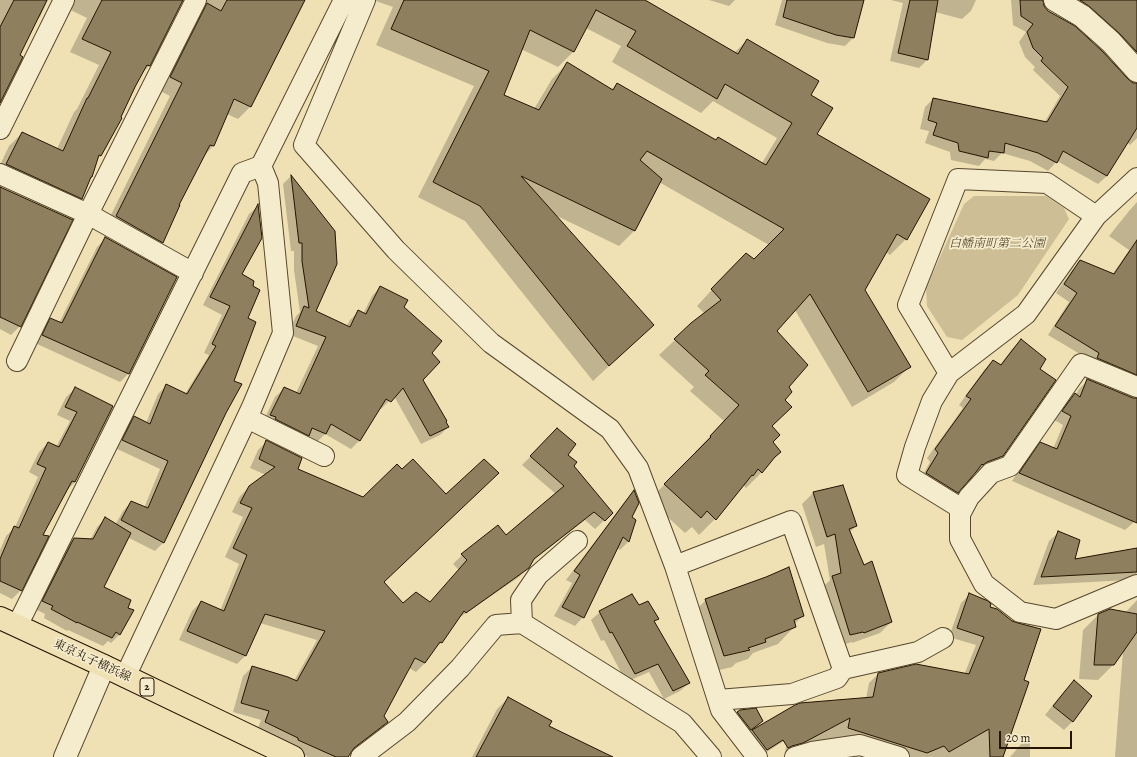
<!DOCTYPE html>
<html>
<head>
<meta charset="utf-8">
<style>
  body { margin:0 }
  #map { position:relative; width:1137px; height:757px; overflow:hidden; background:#f0e1b4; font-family:Alegreya,serif }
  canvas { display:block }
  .scale { position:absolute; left:999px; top:731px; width:73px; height:18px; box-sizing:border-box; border:2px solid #241400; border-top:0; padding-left:5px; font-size:12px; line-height:14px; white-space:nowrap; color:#241400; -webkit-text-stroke:3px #f5ecce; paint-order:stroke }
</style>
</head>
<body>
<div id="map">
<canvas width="1137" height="757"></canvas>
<div class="scale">20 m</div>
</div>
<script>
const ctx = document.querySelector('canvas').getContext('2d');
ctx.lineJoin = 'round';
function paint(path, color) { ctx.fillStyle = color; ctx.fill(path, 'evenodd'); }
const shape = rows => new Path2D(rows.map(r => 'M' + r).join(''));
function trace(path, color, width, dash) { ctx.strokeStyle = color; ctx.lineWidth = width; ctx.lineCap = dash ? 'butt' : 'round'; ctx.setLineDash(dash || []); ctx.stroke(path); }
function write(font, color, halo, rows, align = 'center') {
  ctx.font = font + ' Alegreya,"Noto Serif JP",serif'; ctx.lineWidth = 3.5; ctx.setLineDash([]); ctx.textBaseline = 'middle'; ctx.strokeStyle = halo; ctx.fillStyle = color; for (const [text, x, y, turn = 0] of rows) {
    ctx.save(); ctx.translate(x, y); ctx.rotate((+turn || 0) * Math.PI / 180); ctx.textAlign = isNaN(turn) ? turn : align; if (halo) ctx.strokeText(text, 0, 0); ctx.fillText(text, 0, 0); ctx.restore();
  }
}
paint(shape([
  [974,196,1046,196,1064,208,1069,219,1018,295,962,340,947,337,927,306,926,288,964,204]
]), '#cdbe95');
paint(shape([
  [0,0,48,0,40,17,35,22,0,91],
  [50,0,304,0,250,107,238,119,227,114,213,146,204,156,178,205,162,243,150,255,104,229,170,96,158,90,189,2,181,1,149,66,142,73,120,118,121,118,100,156,97,159,81,198,68,211,0,165,9,146,22,133,57,149,74,112,77,109,99,65,70,52,87,18],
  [373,0,640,0,734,53,747,40,810,95,816,135,906,239,890,255,886,252,864,290,909,367,894,382,852,407,795,310,776,331,787,387,784,400,770,426,772,443,769,462,761,473,746,488,743,485,715,519,699,535,692,527,685,533,649,500,696,453,695,452,724,421,690,391,694,387,659,355,692,324,705,314,697,306,731,269,754,260,769,245,659,182,634,231,619,246,555,215,637,340,593,381,465,221,418,197,474,86,376,45,393,7],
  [586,28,621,46,612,62,701,113,713,101,777,138,762,163,716,141,617,84,611,90,567,64,552,79,534,109,503,96,521,49,558,67,574,51],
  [709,0,735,0,729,6],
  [782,0,862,0,853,38,845,46,827,43,775,25],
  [891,0,976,0,971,11,962,19,935,12,927,60,919,68,890,61,903,3],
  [1011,0,1042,0,1043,7,1048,12,1132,84,1137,84,1137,138,1130,145,1127,142,1107,176,1098,184,1057,161,1048,171,1030,161,1002,153,994,161,985,159,979,166,951,160,950,152,925,143,929,131,920,129,925,107,933,99,1044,123,1060,96,1033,70,1035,67,1025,57,1019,42,1026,32,1013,25],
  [1057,0,1137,0,1137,70],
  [291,176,334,231,314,312,346,327,350,320,358,312,363,314,372,296,380,287,403,307,431,353,422,380,448,427,440,435,421,444,394,396,381,409,379,408,359,441,351,449,325,434,317,442,262,424,275,397,284,389,296,393,318,346,288,334,296,316,300,312,294,270,294,251,291,251,283,184],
  [0,188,20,326,11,335,0,329],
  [1137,202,1137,388,1048,335,1069,302,1056,293,1072,270,1080,261,1112,275,1129,250,1109,236,1129,211],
  [257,207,241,274,246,318,225,413,163,543,155,551,127,537,102,588,120,634,111,643,108,641,103,646,68,630,67,631,44,618,45,614,35,609,65,548,74,539,90,540,97,527,105,519,115,525,123,511,131,502,144,508,160,469,115,448,126,426,134,417,146,423,158,394,166,386,185,394,209,355,204,353,222,315,203,305,249,214],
  [106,238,129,373,120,382,35,343,42,328,51,320,59,323,97,247],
  [1021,340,1038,369,1002,456,993,465,975,472,949,501,919,482,930,462,927,458,963,408,959,405,984,370,993,361,1000,365,1012,349],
  [1088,380,1132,399,1137,399,1137,512,1134,522,1125,530,1012,481,1032,452,1041,444,1053,449,1063,425,1054,420,1066,403,1075,394,1076,395,1079,389],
  [75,389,112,407,75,482,66,491,41,536,21,590,12,599,0,593,0,550,6,536,15,527,38,477,29,472,39,452,48,443,56,447,70,421,57,415,66,397],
  [557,430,566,455,572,466,612,513,595,529,585,520,531,562,528,567,519,577,456,620,441,643,432,651,425,663,416,672,409,668,383,716,387,722,378,731,350,752,347,757,308,757,290,748,257,731,261,720,233,712,243,676,252,667,294,681,317,640,260,623,245,656,237,664,179,640,192,611,201,602,220,611,239,564,225,557,243,517,232,512,240,496,249,487,266,475,250,468,258,450,266,442,297,470,383,582,403,604,430,603,459,570,453,564,462,555,497,526,506,537,556,494,522,465],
  [842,486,856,526,849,533,864,566,891,622,880,633,852,643,852,642,839,646,821,589,830,580,824,544,816,547,802,504,813,493],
  [634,492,631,518,635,520,628,542,620,550,617,548,583,617,575,626,554,616,572,583,566,580,626,500],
  [1058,533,1073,561,1137,560,1137,573,1130,580,1033,585,1049,541],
  [970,594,989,607,1023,681,1002,757,898,757,801,749,785,754,787,739,759,757,729,721,738,713,762,721,753,729,866,699,869,683,878,674,964,675,976,645,949,637,961,603],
  [706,600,803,615,795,624,795,626,778,644,753,653,748,659,736,663,732,667,707,673,688,617],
  [1137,600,1137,757,1115,757,1123,651,1113,665,1098,680,1079,679,1083,630,1098,615,1125,613],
  [639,607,657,619,654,622,689,683,680,691,664,699,649,672,626,682,604,640,601,641,591,620,600,612],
  [1074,682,1072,722,1064,730,1045,715,1065,690],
  [508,698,548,726,611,757,472,757,497,709],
  [1030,735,1030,757,1010,757,1022,743]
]), '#0003');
const building = shape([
  [14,0,47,0,20,55,23,57,0,103,0,27,14,0],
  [102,0,183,0,150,66,147,65,135,87,121,117,122,118,101,156,99,155,92,177,91,177,82,199,6,164,22,132,63,151,87,98,88,98,111,52,82,39,102,0],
  [227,0,305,0,251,107,234,99,214,146,210,145,179,205,180,205,163,243,116,216,182,83,170,77,207,3,221,11,227,0],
  [404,0,645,0,738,54,747,39,819,81,811,95,833,108,817,134,930,199,907,240,897,234,865,290,911,367,868,392,810,294,777,331,808,365,789,387,792,392,785,400,792,407,772,426,780,435,773,442,781,452,775,457,762,473,758,469,753,476,752,475,716,520,707,511,701,518,664,484,711,437,710,436,739,405,705,375,709,371,674,339,691,323,721,300,711,289,746,253,754,259,784,229,647,151,640,160,662,179,635,231,521,176,654,325,609,366,480,206,433,182,489,71,391,29,404,0],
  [596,10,636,31,627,46,717,99,725,84,792,123,766,165,718,137,716,140,617,83,613,90,567,62,539,110,504,95,530,30,574,52,596,10],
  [787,0,864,0,854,38,836,35,783,17,787,0],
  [910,0,938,0,928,60,898,53,910,0],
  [1020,0,1043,0,1044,6,1048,11,1075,26,1102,51,1128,79,1133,83,1137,83,1137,128,1107,176,1063,151,1057,163,1038,153,1005,143,1004,153,989,151,988,158,959,151,958,143,933,135,937,123,928,120,933,98,1047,122,1068,87,1041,61,1043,58,1033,48,1027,32,1033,24,1021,16,1020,0],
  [1080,0,1137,0,1137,52,1119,33,1090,7,1080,0],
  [291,175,335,231,337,264,316,311,350,327,358,310,366,314,380,286,408,300,404,307,442,341,432,353,440,362,423,380,447,421,446,422,449,427,430,436,403,388,391,402,386,399,360,441,331,424,326,434,312,428,309,436,275,419,276,417,270,415,284,387,300,394,326,337,296,326,304,306,309,308,302,261,302,243,299,243,291,175],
  [0,187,73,220,21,327,0,317,0,187],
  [258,204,262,238,242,274,254,281,253,286,260,290,248,318,256,322,234,381,242,384,226,413,164,543,121,520,131,501,148,508,168,461,122,440,134,416,150,424,166,384,187,394,216,346,212,344,230,306,210,297,258,204],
  [105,237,177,277,129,374,42,335,50,318,62,323,105,237],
  [1137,240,1137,375,1097,358,1099,353,1055,326,1077,293,1064,284,1080,260,1114,274,1137,240],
  [1021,339,1046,359,1040,369,1056,380,1003,456,987,462,983,465,982,464,976,472,958,493,926,473,938,453,935,449,971,399,966,396,993,360,1001,365,1021,339],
  [1087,379,1133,398,1137,398,1137,523,1019,473,1040,442,1057,449,1071,416,1062,411,1075,393,1080,397,1087,379],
  [75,387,113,406,75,482,72,481,43,535,49,536,22,591,0,581,0,559,14,526,19,528,46,468,37,464,48,442,59,447,77,412,65,407,75,387],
  [557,428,576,444,568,455,577,462,574,466,613,513,605,521,594,512,534,559,529,568,466,613,464,611,442,643,440,642,425,663,415,658,384,716,388,722,354,748,348,757,336,757,298,740,298,738,265,722,269,711,241,703,252,666,288,677,297,681,325,631,265,614,246,656,187,631,201,601,224,611,247,555,233,548,252,508,240,503,249,486,275,467,259,459,266,440,302,458,298,469,363,497,397,464,402,469,413,459,446,494,484,459,499,473,384,582,403,603,416,592,430,602,467,560,461,554,498,525,506,535,564,486,530,456,557,428],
  [843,485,857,526,849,529,864,565,872,561,892,622,864,633,863,632,850,635,832,576,841,573,835,534,827,537,813,492,843,485],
  [634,490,639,503,632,517,636,520,629,542,623,537,584,618,562,607,580,575,574,571,634,490],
  [105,517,131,533,104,587,131,600,128,608,134,610,120,635,116,632,112,638,77,622,77,623,51,609,53,606,42,601,74,538,93,539,105,517],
  [1058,531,1080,540,1075,559,1137,548,1137,572,1041,577,1058,531],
  [789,567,804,616,794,620,796,627,765,639,766,642,748,648,750,650,724,656,705,599,766,577,789,567],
  [969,593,988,601,991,604,990,607,997,609,1012,621,1018,623,1041,629,1024,680,1029,682,1003,757,990,757,989,729,949,752,944,746,927,753,848,728,850,718,803,743,792,746,788,748,783,740,767,750,752,730,795,705,800,703,873,697,878,673,916,664,969,674,984,637,957,628,969,593],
  [632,594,639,605,648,601,659,619,654,621,690,683,673,691,658,664,635,674,612,632,610,633,599,611,632,594],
  [1110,609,1137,614,1137,632,1114,665,1094,665,1098,614,1110,609],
  [1074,680,1092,696,1073,722,1053,706,1074,680],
  [508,697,552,721,549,726,613,757,476,757,508,697],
  [756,708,763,721,751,730,737,712,740,710,756,708]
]);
paint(building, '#8e7f5e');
trace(building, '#241400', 1);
const minor = shape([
  [365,0,304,145,396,250,491,343,610,429,638,468,675,566,721,710,757,757],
  [0,129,64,0],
  [0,174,88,214,193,273],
  [1096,216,1047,183,958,179,908,305,949,373,1026,314,1096,216,1137,178],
  [17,361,88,214,196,0],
  [949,373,932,401,915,447,907,475,962,509],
  [1137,387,1081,364,1010,466,991,473,969,497,960,514,960,539,984,584,1020,612,1056,619,1137,585],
  [247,418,324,456],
  [675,566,791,521,843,669],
  [522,623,521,600,538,575,577,541],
  [17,626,242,173,261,166],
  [125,677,252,407,283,333,268,183,261,166,344,0],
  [718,700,792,694,837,678,843,669,918,652,943,638],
  [361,757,407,722,460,668,496,625,522,623,682,723,711,757],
  [795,757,812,752,860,745,899,757]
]);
const tertiary = shape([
  [1055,0,1082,16,1111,42,1137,71],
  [65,757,104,666]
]);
const primary = shape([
  [0,618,104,666,293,757]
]);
trace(minor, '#57472d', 22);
trace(tertiary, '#57472d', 24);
trace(primary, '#241400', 24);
trace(minor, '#f5ecce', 20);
trace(tertiary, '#f5ecce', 22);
trace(primary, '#f0e1b4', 22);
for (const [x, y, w] of [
  [147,687,14]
]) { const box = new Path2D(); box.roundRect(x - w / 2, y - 9, w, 18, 3); ctx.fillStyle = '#f5ecce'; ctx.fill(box); trace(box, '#241400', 1); }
write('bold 11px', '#241400', null, [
  ["2",147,687]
]);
write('italic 12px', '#5f5034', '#f5ecce', [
  ["白幡南町第二公園",997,244]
]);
write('12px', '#241400', '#f5ecce', [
  ["東京丸子横浜線",92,661,25]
]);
</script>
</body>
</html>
